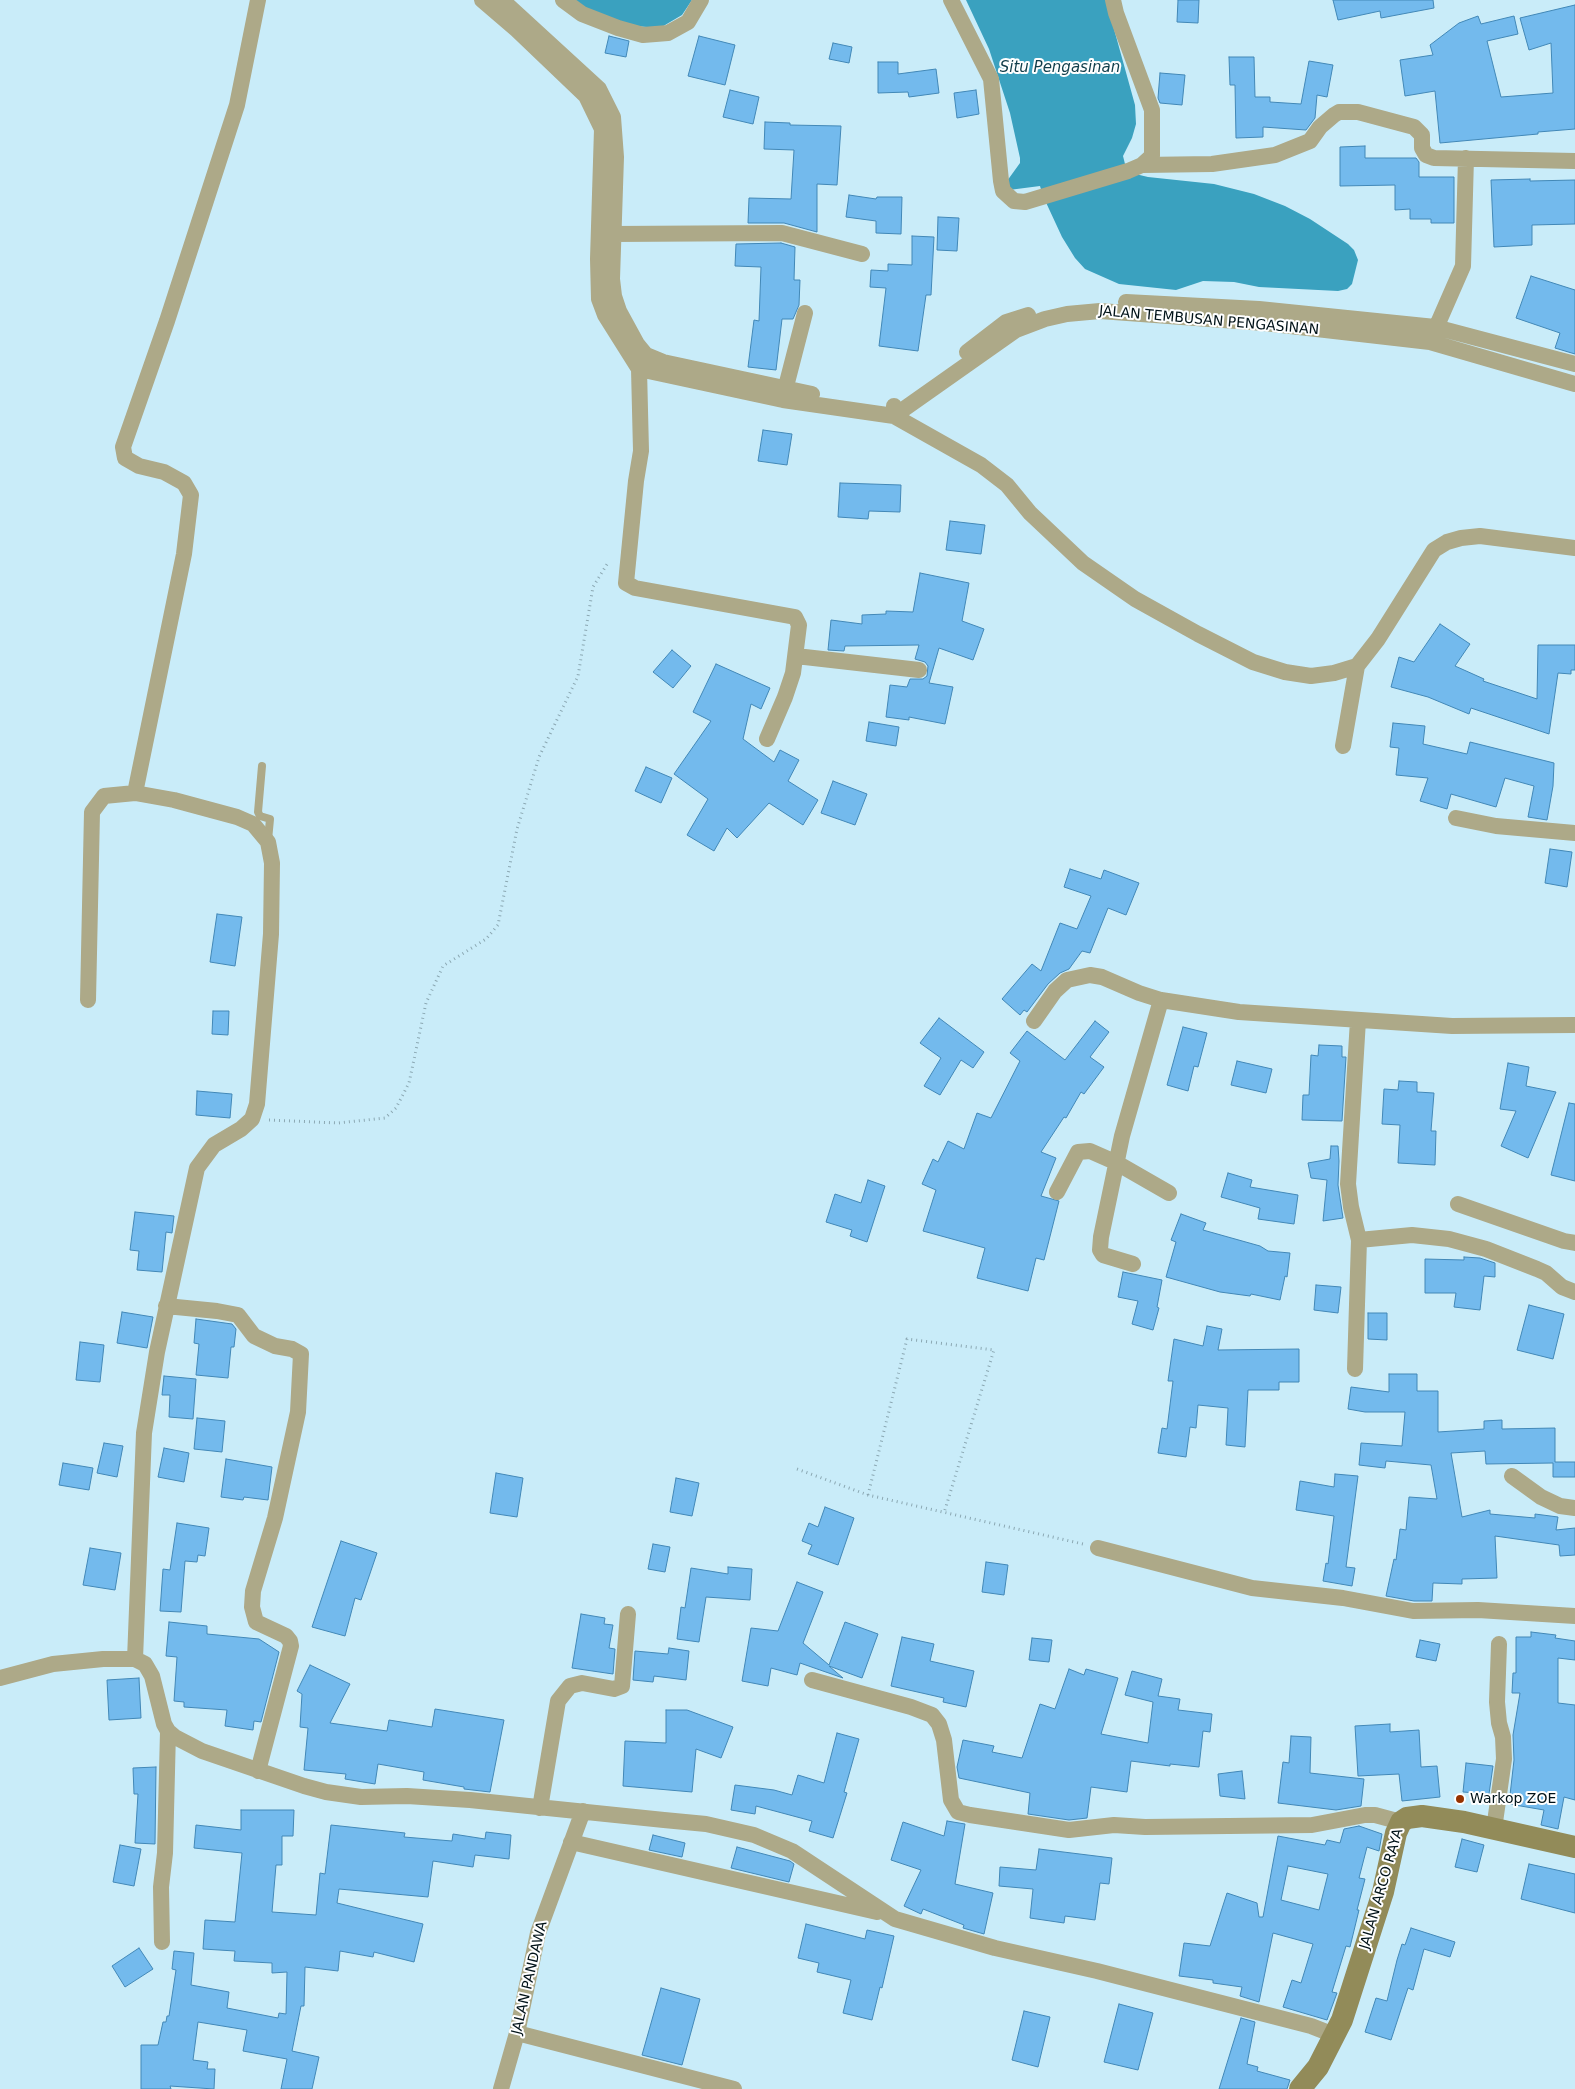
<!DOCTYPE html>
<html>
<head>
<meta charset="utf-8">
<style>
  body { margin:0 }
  canvas { display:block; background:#c9ecf9 }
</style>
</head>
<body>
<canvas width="1575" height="2089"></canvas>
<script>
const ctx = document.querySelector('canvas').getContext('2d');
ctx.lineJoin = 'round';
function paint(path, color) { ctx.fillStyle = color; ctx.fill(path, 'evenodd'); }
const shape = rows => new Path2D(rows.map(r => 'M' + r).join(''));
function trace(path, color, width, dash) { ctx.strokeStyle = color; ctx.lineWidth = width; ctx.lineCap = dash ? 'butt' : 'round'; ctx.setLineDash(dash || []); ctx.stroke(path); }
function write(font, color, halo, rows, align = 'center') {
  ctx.font = font + ' "DejaVu Sans",sans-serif'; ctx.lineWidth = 4; ctx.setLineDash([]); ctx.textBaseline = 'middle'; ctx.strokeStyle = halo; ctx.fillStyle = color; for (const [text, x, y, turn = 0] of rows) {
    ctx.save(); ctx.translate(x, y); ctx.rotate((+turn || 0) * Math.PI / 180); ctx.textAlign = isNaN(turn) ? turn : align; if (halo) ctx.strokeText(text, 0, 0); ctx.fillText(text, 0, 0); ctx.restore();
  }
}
paint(shape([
  [567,0,692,0,682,15,660,28,621,25],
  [966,0,1106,0,1135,105,1136,124,1132,138,1123,156,1127,172,1148,177,1214,184,1254,194,1285,206,1310,219,1348,244,1354,250,1358,260,1352,284,1347,289,1338,291,1259,287,1234,282,1203,281,1176,290,1119,284,1085,269,1075,258,1062,237,1043,196,1040,186,1009,190,1007,181,1020,163,1020,158,1010,113,989,49]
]), '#3aa1bf');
const building = shape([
  [1178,0,1199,0,1198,23,1177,22,1178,0],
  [1333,0,1433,0,1434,8,1381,18,1380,11,1338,20,1333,0],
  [1575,5,1575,129,1538,132,1538,134,1440,143,1435,91,1405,96,1400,60,1433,55,1430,45,1459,23,1478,16,1481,24,1514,16,1518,34,1487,41,1501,97,1553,93,1551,43,1529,50,1520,18,1575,5],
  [609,36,629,41,626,57,605,53,609,36],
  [699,36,735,45,725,85,688,76,699,36],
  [833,43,852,47,849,63,829,59,833,43],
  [1229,57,1254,57,1255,97,1270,97,1270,102,1301,104,1309,61,1333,65,1327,97,1317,95,1315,118,1306,130,1263,127,1263,137,1236,138,1235,85,1230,85,1229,57],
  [878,62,898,62,898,74,936,69,939,93,909,97,908,92,878,93,878,62],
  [1160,73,1185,75,1182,105,1160,103,1158,98,1160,73],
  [730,90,759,97,753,124,723,117,730,90],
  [976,90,979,114,957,118,954,93,976,90],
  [765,122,790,123,790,125,841,126,837,185,817,184,817,232,784,223,748,223,749,198,791,199,794,150,764,149,765,122],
  [1365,146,1365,158,1416,158,1419,162,1419,177,1454,177,1454,223,1431,223,1431,219,1410,219,1410,209,1395,210,1395,185,1340,186,1340,147,1365,146],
  [1530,179,1530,181,1575,180,1575,224,1532,225,1532,245,1494,247,1491,180,1530,179],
  [849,195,876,199,877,197,902,197,901,234,876,233,876,221,846,217,849,195],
  [938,217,959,218,957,251,937,250,938,217],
  [912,236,934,237,931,295,926,295,918,351,879,346,886,288,870,287,871,270,888,271,888,264,912,265,912,236],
  [781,243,795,247,794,280,800,280,799,305,793,319,782,319,776,370,748,367,754,320,759,321,761,267,735,266,736,244,781,243],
  [1531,276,1575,290,1575,354,1555,348,1560,333,1516,318,1531,276],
  [763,430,792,434,787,465,758,461,763,430],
  [840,483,901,485,900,512,869,511,868,519,838,517,840,483],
  [950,521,985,525,981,554,946,550,950,521],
  [920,573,969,583,962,621,984,629,973,660,939,648,929,683,953,687,945,724,909,717,909,720,886,717,890,685,907,687,910,679,923,679,927,676,928,666,925,662,915,659,919,645,845,646,844,651,828,650,831,620,862,624,862,615,886,614,886,611,913,612,920,573],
  [1440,624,1470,644,1455,666,1484,679,1483,681,1537,699,1538,645,1575,645,1575,670,1571,670,1571,674,1558,673,1549,734,1471,708,1469,714,1428,697,1391,687,1399,657,1414,662,1440,624],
  [672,650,691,666,673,688,653,672,672,650],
  [716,664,770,688,761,709,751,704,743,739,774,762,780,750,799,760,788,781,818,800,803,825,769,803,737,838,727,828,714,851,687,835,708,799,674,774,711,721,693,712,716,664],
  [869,722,899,727,896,746,866,741,869,722],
  [1393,723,1425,726,1423,744,1467,754,1470,742,1554,763,1553,786,1547,820,1528,817,1534,786,1505,778,1496,807,1451,794,1447,809,1420,801,1428,778,1396,775,1399,748,1390,747,1393,723],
  [646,767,672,778,661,803,635,791,646,767],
  [833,781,867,794,855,825,821,813,833,781],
  [1550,849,1572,852,1567,887,1545,883,1550,849],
  [1070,869,1101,879,1104,870,1139,883,1126,915,1108,908,1090,953,1082,951,1069,969,1060,973,1048,984,1027,1012,1024,1010,1020,1015,1002,999,1032,964,1041,971,1060,923,1077,929,1091,896,1064,887,1070,869],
  [217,914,242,917,235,966,210,962,217,914],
  [213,1011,229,1011,228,1035,212,1034,213,1011],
  [939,1018,984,1052,973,1068,961,1060,940,1095,924,1086,941,1058,920,1043,939,1018],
  [1095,1021,1109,1032,1090,1057,1104,1067,1084,1094,1081,1092,1066,1118,1064,1117,1041,1152,1056,1158,1041,1196,1059,1201,1044,1260,1036,1258,1028,1291,977,1278,985,1248,923,1231,936,1190,922,1184,933,1159,938,1162,948,1141,964,1149,977,1113,991,1118,1020,1061,1010,1053,1027,1031,1065,1060,1095,1021],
  [1183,1027,1207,1033,1198,1067,1194,1066,1188,1091,1167,1085,1183,1027],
  [1319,1045,1342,1046,1342,1057,1346,1057,1342,1121,1302,1120,1303,1095,1309,1095,1311,1055,1318,1056,1319,1045],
  [1237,1061,1272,1069,1266,1093,1231,1085,1237,1061],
  [1508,1063,1529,1067,1526,1086,1556,1092,1528,1158,1501,1146,1516,1111,1500,1109,1508,1063],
  [1399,1081,1417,1082,1417,1092,1434,1093,1431,1131,1436,1131,1435,1165,1398,1163,1400,1125,1382,1124,1384,1089,1398,1090,1399,1081],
  [197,1091,232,1094,230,1118,196,1115,197,1091],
  [1569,1103,1575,1104,1575,1181,1551,1175,1569,1103],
  [1331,1146,1338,1146,1339,1161,1338,1185,1343,1218,1323,1221,1327,1180,1311,1178,1308,1163,1330,1159,1331,1146],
  [1228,1173,1252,1180,1250,1187,1298,1195,1294,1224,1258,1219,1260,1208,1221,1197,1228,1173],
  [868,1180,885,1186,867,1242,850,1236,852,1230,826,1222,835,1194,861,1203,868,1180],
  [135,1212,174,1216,172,1233,166,1232,162,1272,137,1270,139,1251,130,1250,135,1212],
  [1181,1214,1206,1223,1203,1230,1260,1246,1268,1251,1290,1253,1287,1277,1285,1276,1280,1300,1251,1294,1250,1296,1220,1292,1166,1277,1176,1242,1171,1240,1181,1214],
  [1464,1257,1480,1258,1495,1263,1495,1277,1484,1276,1480,1310,1454,1307,1456,1293,1425,1293,1425,1259,1464,1260,1464,1257],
  [1123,1272,1162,1280,1157,1307,1159,1308,1153,1330,1132,1324,1138,1301,1118,1297,1123,1272],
  [1316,1285,1341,1287,1338,1313,1314,1310,1316,1285],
  [1529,1305,1564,1314,1553,1359,1517,1350,1529,1305],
  [122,1312,153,1317,147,1348,117,1343,122,1312],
  [1368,1313,1387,1313,1387,1340,1368,1339,1368,1313],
  [196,1319,232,1324,236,1329,234,1347,231,1347,228,1378,196,1375,199,1344,194,1343,196,1319],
  [1207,1326,1222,1329,1218,1350,1299,1349,1299,1382,1279,1382,1279,1390,1248,1390,1245,1447,1226,1445,1228,1408,1198,1405,1196,1428,1190,1427,1186,1457,1158,1453,1162,1428,1167,1429,1173,1381,1168,1381,1174,1339,1203,1346,1207,1326],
  [80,1342,104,1345,100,1382,76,1380,80,1342],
  [1389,1374,1417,1374,1417,1391,1438,1391,1438,1432,1484,1429,1484,1421,1502,1420,1502,1429,1555,1428,1555,1462,1575,1462,1575,1477,1553,1477,1553,1463,1486,1464,1485,1451,1451,1453,1462,1517,1490,1510,1490,1514,1535,1518,1535,1514,1558,1517,1556,1530,1575,1528,1575,1555,1560,1556,1559,1545,1495,1536,1497,1578,1462,1579,1462,1584,1433,1583,1432,1601,1414,1601,1386,1596,1394,1559,1396,1560,1400,1529,1406,1530,1409,1497,1437,1499,1431,1465,1386,1461,1385,1468,1359,1465,1361,1443,1402,1446,1405,1412,1365,1412,1348,1409,1351,1387,1389,1392,1389,1374],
  [164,1376,196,1379,193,1419,169,1417,170,1395,162,1395,164,1376],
  [197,1418,225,1421,222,1452,194,1449,197,1418],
  [104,1443,123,1446,117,1477,97,1473,104,1443],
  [164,1448,189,1453,184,1482,158,1477,164,1448],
  [226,1459,272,1467,268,1500,244,1497,243,1500,221,1497,226,1459],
  [63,1463,93,1468,89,1490,59,1485,63,1463],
  [496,1473,523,1478,517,1517,490,1513,496,1473],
  [1335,1474,1358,1476,1346,1567,1355,1568,1352,1586,1323,1581,1326,1563,1328,1564,1334,1516,1296,1510,1300,1481,1334,1487,1335,1474],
  [676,1478,699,1483,692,1516,670,1512,676,1478],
  [825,1507,854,1518,838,1565,808,1554,812,1545,802,1541,809,1523,818,1527,825,1507],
  [177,1523,209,1528,205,1556,198,1555,197,1562,185,1561,181,1612,160,1611,163,1569,170,1570,177,1523],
  [341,1541,377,1553,361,1600,355,1598,345,1636,312,1627,341,1541],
  [653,1544,670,1547,665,1572,648,1569,653,1544],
  [90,1548,121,1553,115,1590,83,1585,90,1548],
  [986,1562,1008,1565,1004,1595,982,1592,986,1562],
  [728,1567,752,1569,750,1600,706,1597,699,1642,677,1639,681,1607,685,1608,691,1568,728,1574,728,1567],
  [797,1582,823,1592,803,1643,829,1665,845,1622,878,1634,862,1678,829,1666,843,1678,800,1663,797,1675,771,1668,768,1686,742,1681,751,1628,778,1631,797,1582],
  [581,1614,605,1618,604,1624,613,1625,609,1648,615,1649,613,1674,572,1668,581,1614],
  [169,1622,207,1626,207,1634,259,1639,279,1652,261,1722,254,1721,253,1730,225,1726,227,1710,184,1707,184,1702,174,1701,177,1657,166,1656,169,1622],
  [1531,1632,1556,1635,1555,1638,1575,1641,1575,1660,1558,1658,1558,1703,1575,1705,1575,1800,1564,1797,1558,1829,1541,1825,1544,1810,1509,1804,1514,1760,1513,1735,1520,1693,1512,1693,1513,1673,1516,1673,1516,1637,1531,1637,1531,1632],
  [902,1637,934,1644,930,1661,974,1671,966,1707,943,1702,944,1698,891,1686,902,1637],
  [1032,1638,1052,1640,1049,1662,1029,1660,1032,1638],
  [1420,1640,1440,1644,1436,1661,1416,1657,1420,1640],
  [669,1648,689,1651,686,1680,654,1676,653,1682,633,1680,635,1651,668,1654,669,1648],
  [310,1665,350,1684,330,1723,387,1731,389,1720,432,1727,435,1709,504,1720,490,1792,464,1789,464,1787,423,1780,424,1772,378,1764,375,1784,345,1779,346,1774,304,1770,308,1728,300,1727,302,1694,297,1691,310,1665],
  [1069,1669,1084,1675,1086,1669,1118,1678,1101,1734,1148,1743,1153,1702,1125,1695,1132,1671,1162,1679,1158,1696,1180,1699,1178,1710,1212,1714,1210,1732,1203,1731,1199,1767,1170,1764,1170,1766,1131,1761,1127,1792,1091,1787,1087,1818,1069,1820,1028,1814,1030,1793,959,1778,957,1767,963,1740,994,1746,992,1752,1022,1758,1040,1704,1055,1709,1069,1669],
  [139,1678,141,1718,109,1720,107,1680,139,1678],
  [666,1710,687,1710,733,1727,721,1758,696,1749,692,1792,623,1786,625,1741,666,1743,666,1710],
  [1390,1724,1390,1732,1419,1730,1421,1767,1437,1766,1440,1797,1402,1801,1399,1774,1358,1776,1355,1726,1390,1724],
  [837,1733,859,1739,844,1792,847,1793,833,1838,809,1831,812,1821,756,1806,755,1814,731,1810,735,1785,774,1790,792,1795,798,1775,824,1783,837,1733],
  [1291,1736,1311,1737,1310,1773,1364,1779,1361,1806,1336,1810,1278,1803,1283,1762,1289,1763,1291,1736],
  [1466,1763,1493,1766,1489,1794,1463,1792,1466,1763],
  [156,1767,155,1844,135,1843,138,1794,134,1794,133,1768,156,1767],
  [1242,1771,1245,1799,1220,1796,1218,1774,1242,1771],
  [241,1810,294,1810,293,1836,282,1836,282,1865,276,1865,272,1912,316,1915,320,1873,325,1874,331,1825,405,1833,404,1837,452,1841,453,1834,485,1839,486,1832,511,1835,509,1859,475,1855,473,1867,433,1861,428,1897,339,1889,337,1903,423,1924,414,1962,374,1952,373,1957,340,1951,338,1971,305,1967,304,2006,301,2006,292,2051,319,2057,312,2089,281,2089,287,2059,243,2051,247,2030,198,2022,193,2060,208,2062,207,2069,215,2069,214,2089,170,2086,171,2089,141,2089,141,2045,158,2045,163,2022,166,2022,167,2016,169,2016,176,1970,172,1969,174,1951,194,1953,191,1985,229,1992,227,2008,278,2018,279,2013,286,2014,287,1972,272,1973,272,1963,234,1961,235,1951,203,1949,205,1920,235,1922,242,1853,194,1848,196,1825,241,1830,241,1810],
  [947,1821,965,1824,955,1884,993,1893,984,1934,963,1928,964,1925,923,1909,921,1914,904,1906,921,1870,891,1860,903,1822,944,1836,947,1821],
  [1359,1826,1382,1834,1379,1851,1367,1847,1359,1878,1365,1879,1357,1910,1359,1910,1350,1947,1346,1946,1332,1992,1337,1993,1327,2020,1283,2007,1292,1980,1301,1983,1313,1944,1273,1933,1259,2002,1240,1996,1242,1987,1213,1983,1213,1980,1179,1976,1184,1943,1210,1946,1227,1893,1257,1903,1259,1917,1263,1917,1278,1836,1325,1845,1327,1840,1340,1843,1344,1829,1359,1826],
  [1288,1866,1328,1874,1319,1910,1281,1900,1288,1866],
  [653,1835,685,1843,682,1857,649,1850,653,1835],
  [1462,1839,1484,1845,1477,1872,1455,1867,1462,1839],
  [120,1845,141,1849,134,1886,113,1882,120,1845],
  [737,1847,790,1861,794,1864,789,1882,731,1868,737,1847],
  [1039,1849,1112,1858,1109,1884,1100,1883,1095,1920,1065,1916,1064,1923,1030,1918,1033,1889,999,1886,1000,1867,1036,1870,1039,1849],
  [1529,1864,1575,1874,1575,1913,1521,1899,1529,1864],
  [806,1924,865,1939,867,1930,894,1936,882,1988,880,1987,872,2020,843,2013,851,1980,817,1972,819,1963,798,1958,806,1924],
  [1411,1928,1455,1942,1450,1957,1424,1949,1413,1990,1408,1988,1391,2040,1365,2032,1376,1998,1387,2001,1397,1960,1402,1944,1405,1945,1411,1928],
  [139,1948,153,1969,125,1987,112,1966,139,1948],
  [661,1988,700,1999,682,2065,642,2055,661,1988],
  [1119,2004,1153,2013,1138,2070,1104,2062,1119,2004],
  [1024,2011,1050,2017,1038,2067,1012,2060,1024,2011],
  [1241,2018,1255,2022,1247,2064,1258,2067,1257,2071,1290,2080,1287,2089,1219,2089,1241,2018]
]);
paint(building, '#73baed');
trace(building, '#4288b7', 1);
trace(shape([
  [269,1120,338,1123,385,1118,396,1108,409,1083,426,1003,443,966,486,939,498,925,517,829,539,757,578,676,593,587,609,561],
  [797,1469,868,1495,1083,1544],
  [868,1495,907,1339,994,1350,944,1513]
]), '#8ba8b3', 3, [1, 4]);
trace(shape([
  [262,766,258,812,260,816,270,819,268,840]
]), '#ada988', 8);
trace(shape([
  [482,0,517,30,586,96,602,129,598,259,599,299,605,315,639,369,783,400,894,416,1016,330,1045,319,1067,314,1100,311,1264,323,1430,342,1575,384],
  [502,0,599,89,613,117,616,157,612,279,614,296,619,311,637,344,646,355,663,362,812,394],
  [563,0,582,14,618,28,643,35,668,33,688,22,701,0],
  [951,0,991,79,1001,181,1003,191,1014,201,1025,202,1128,171,1142,165,1152,156,1152,110,1116,13,1113,0],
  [1142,165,1212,164,1275,155,1310,141,1320,127,1334,115,1339,112,1358,112,1414,127,1422,135,1422,148,1426,155,1434,158,1575,161],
  [613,234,782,233,862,254],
  [1126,302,1259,309,1435,327,1575,364],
  [1432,337,1463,266,1466,158],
  [967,352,1006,322,1028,315],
  [644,359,639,369,641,451,636,481,626,583,635,588,795,617,799,625,793,673,785,697,767,739],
  [783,398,805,313],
  [894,406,894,416,981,465,1007,485,1030,513,1083,563,1135,599,1198,634,1253,662,1285,672,1311,676,1334,673,1357,666,1378,639,1434,550,1447,542,1461,538,1480,536,1575,548],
  [796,656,919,670],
  [1343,746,1357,666],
  [1456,818,1496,826,1575,833],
  [88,1000,92,812,104,796,135,793],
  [1034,1021,1055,991,1067,980,1090,975,1102,977,1139,993,1161,1000,1239,1012,1452,1026,1575,1025],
  [1057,1192,1078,1152,1090,1151,1115,1162,1169,1193],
  [1458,1204,1564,1241,1575,1243],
  [1359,1240,1412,1235,1449,1239,1486,1249,1537,1269,1546,1273,1562,1287,1575,1292],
  [1133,1264,1103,1255,1100,1250,1101,1237,1122,1136,1161,1000],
  [166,1306,217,1311,238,1315,254,1336,275,1346,292,1349,301,1354,298,1412,275,1518,253,1591,252,1607,256,1622,286,1636,290,1641,291,1646,258,1771],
  [1355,1369,1359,1240,1351,1207,1348,1184,1358,1020],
  [1512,1476,1541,1497,1560,1506,1575,1508],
  [1098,1548,1252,1588,1343,1598,1413,1611,1478,1610,1575,1616],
  [135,1659,144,1433,157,1352,197,1168,214,1145,241,1129,252,1119,257,1104,271,934,272,863,268,842,253,824,237,817,174,800,135,793,184,554,191,495,184,483,164,472,139,466,125,458,123,447,167,321,237,105,258,0],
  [0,1678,53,1664,103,1659,135,1659,145,1664,152,1676,164,1724,168,1731,175,1737,202,1751,304,1786,326,1792,361,1797,407,1796,470,1800,664,1820,706,1824,754,1835,792,1851,895,1919,995,1948,1097,1971,1311,2026,1334,2035],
  [812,1680,911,1707,932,1715,939,1724,944,1740,951,1800,958,1812,970,1815,1069,1830,1114,1825,1145,1827,1312,1825,1365,1815,1375,1815,1401,1822],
  [540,1808,558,1701,570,1686,582,1683,614,1689,622,1686,628,1614],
  [1494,1829,1504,1759,1503,1737,1499,1723,1497,1702,1499,1644],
  [571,1842,877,1912],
  [162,1942,161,1887,165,1853,168,1731],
  [517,2033,734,2089],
  [501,2089,517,2033,538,1933,583,1811]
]), '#ada988', 16);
trace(shape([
  [1300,2089,1318,2067,1342,2020,1383,1892,1396,1833,1401,1822,1407,1818,1422,1816,1464,1822,1575,1847]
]), '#928b59', 22);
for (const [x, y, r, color] of [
  [1460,1799,5,"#973300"]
]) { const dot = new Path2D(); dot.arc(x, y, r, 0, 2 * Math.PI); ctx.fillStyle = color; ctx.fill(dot); trace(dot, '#fff', 2); }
write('14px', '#001218', '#fff', [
  ["JALAN TEMBUSAN PENGASINAN",1209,321,5],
  ["JALAN ARCO RAYA",1382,1889,-74],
  ["JALAN PANDAWA",530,1978,-77]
]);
write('14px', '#001218', '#fff', [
  ["Warkop ZOE",1470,1799]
], 'left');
write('italic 15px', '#113e4b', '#fff', [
  ["Situ Pengasinan",1060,68]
]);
</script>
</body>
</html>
